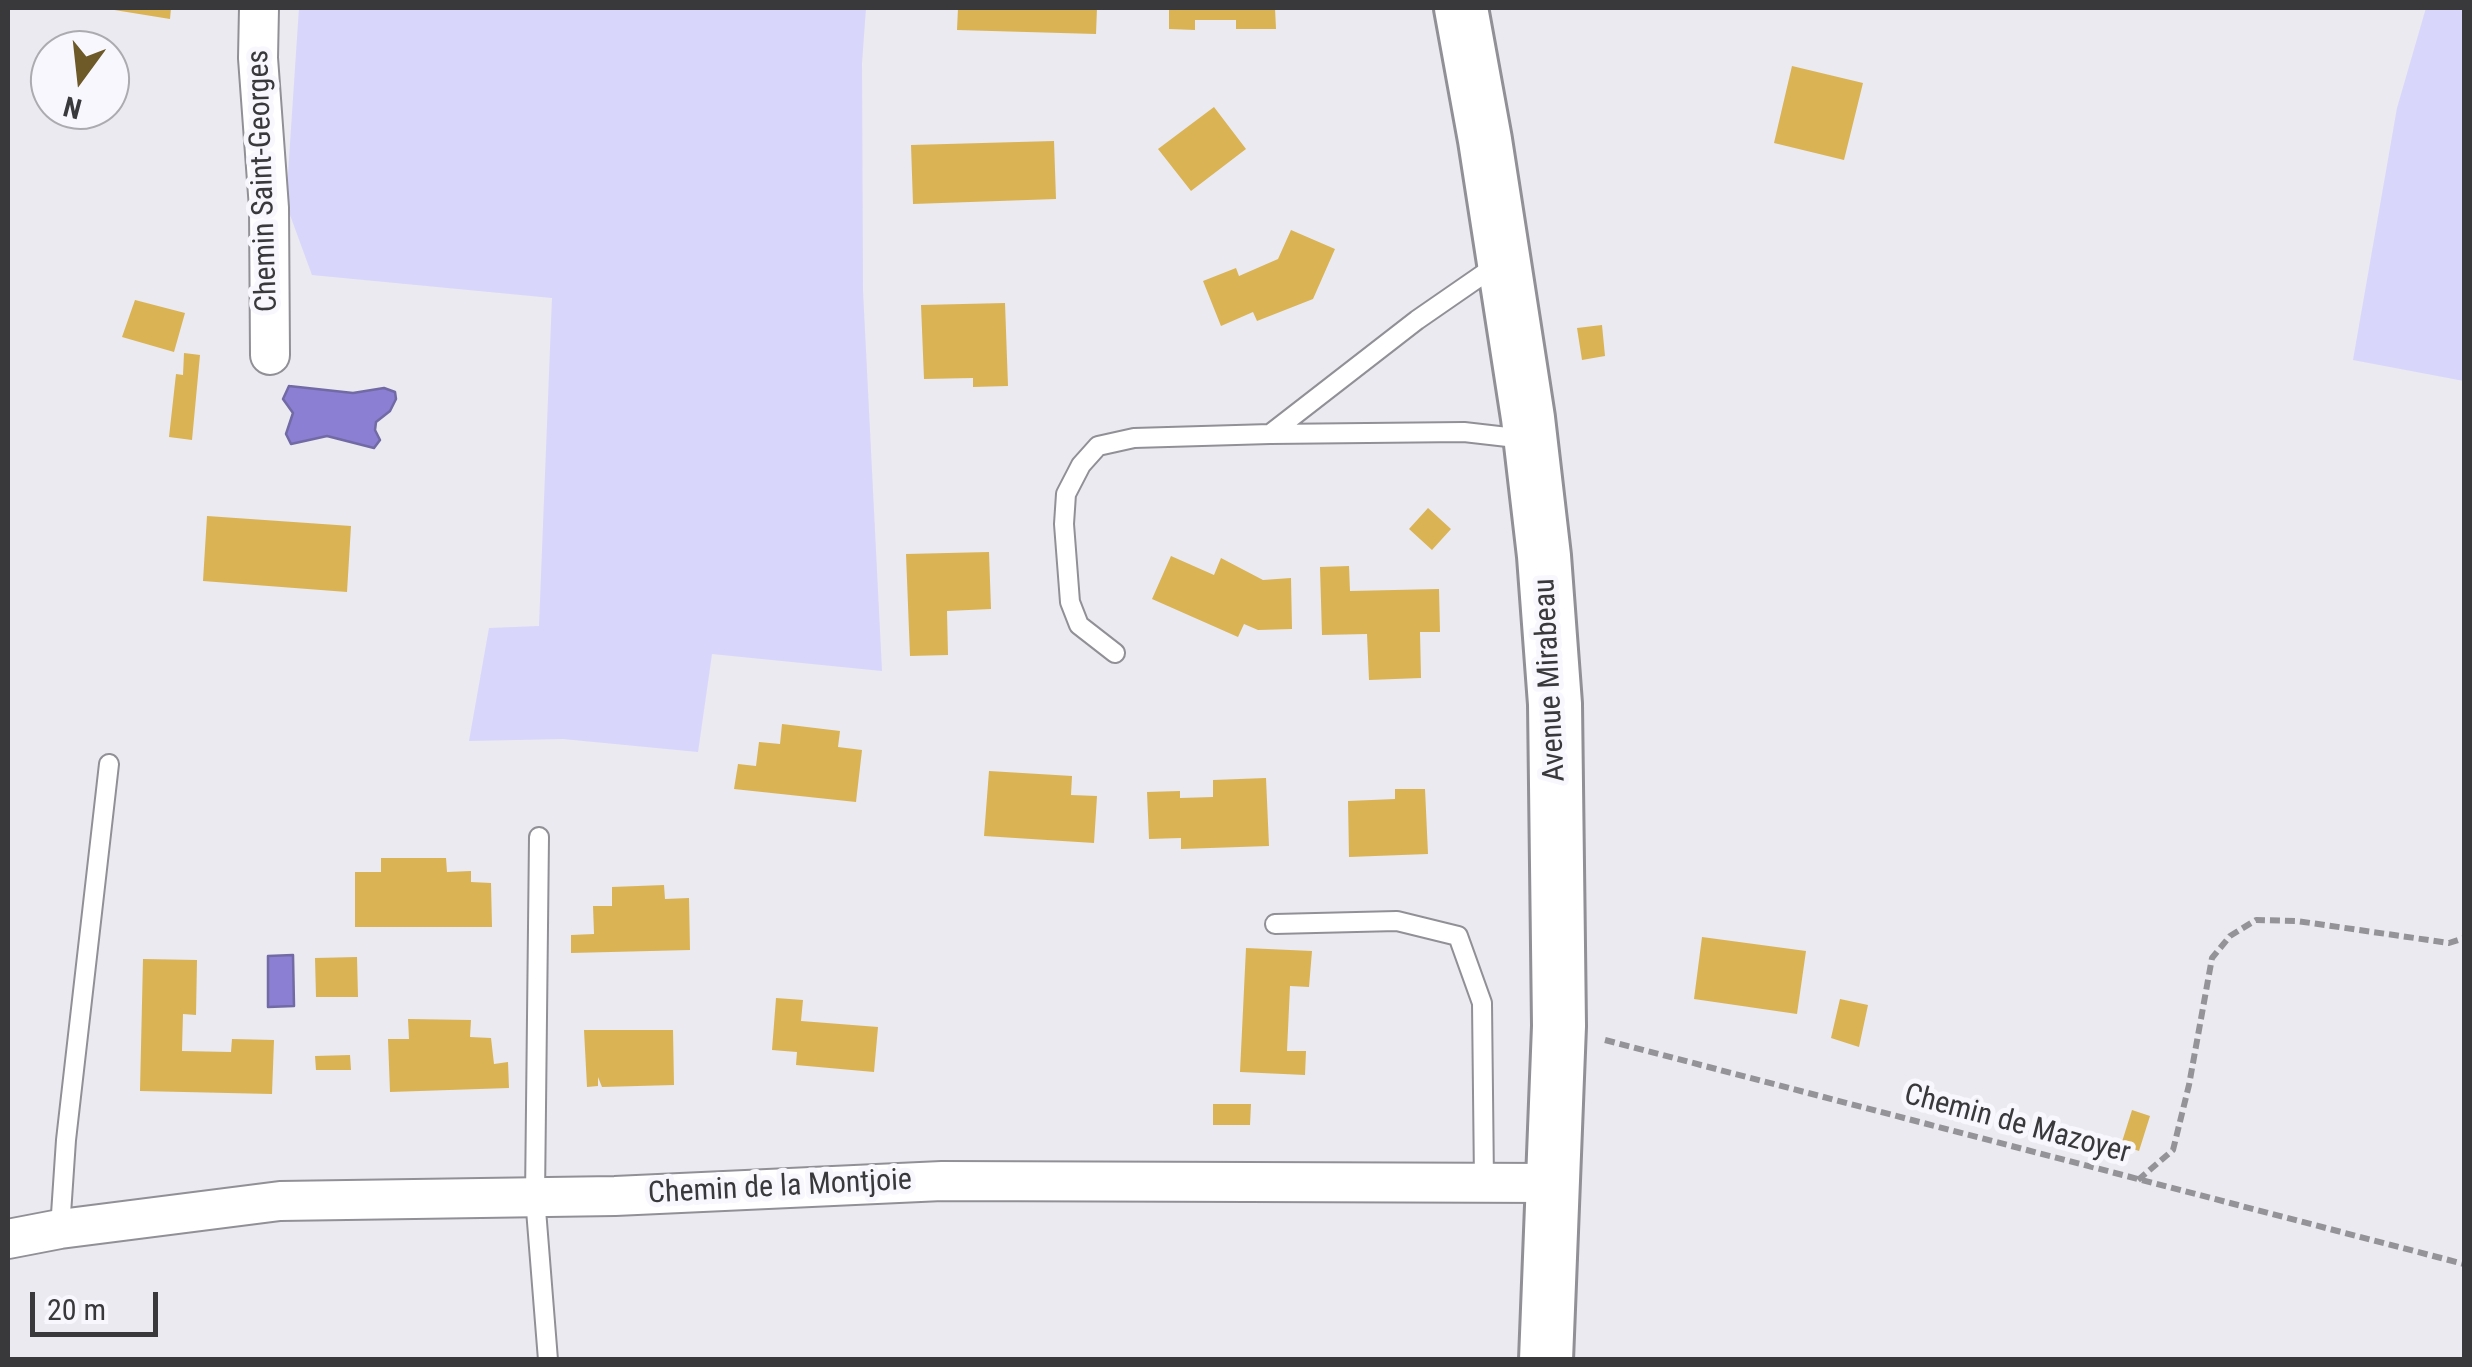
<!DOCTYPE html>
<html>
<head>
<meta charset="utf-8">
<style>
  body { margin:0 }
  #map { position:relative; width:2472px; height:1367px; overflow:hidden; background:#eaeaf0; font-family:"Roboto Condensed",sans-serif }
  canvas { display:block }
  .frame { position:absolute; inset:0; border:10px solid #39393b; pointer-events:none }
  .north { position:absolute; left:30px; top:30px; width:100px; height:100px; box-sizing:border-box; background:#f8f7fe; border:2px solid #acabb0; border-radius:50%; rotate:195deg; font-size:28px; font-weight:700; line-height:40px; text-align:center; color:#39393b }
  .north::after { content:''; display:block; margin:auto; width:35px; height:45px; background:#6e5a29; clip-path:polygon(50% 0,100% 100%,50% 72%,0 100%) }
  .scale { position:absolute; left:30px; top:1292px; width:128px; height:45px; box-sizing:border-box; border:5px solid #39393b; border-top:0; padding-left:12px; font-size:30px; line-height:35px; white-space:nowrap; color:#39393b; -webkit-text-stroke:8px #f8f7fe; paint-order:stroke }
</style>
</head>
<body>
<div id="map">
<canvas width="2472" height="1367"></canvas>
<div class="frame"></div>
<div class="north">N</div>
<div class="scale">20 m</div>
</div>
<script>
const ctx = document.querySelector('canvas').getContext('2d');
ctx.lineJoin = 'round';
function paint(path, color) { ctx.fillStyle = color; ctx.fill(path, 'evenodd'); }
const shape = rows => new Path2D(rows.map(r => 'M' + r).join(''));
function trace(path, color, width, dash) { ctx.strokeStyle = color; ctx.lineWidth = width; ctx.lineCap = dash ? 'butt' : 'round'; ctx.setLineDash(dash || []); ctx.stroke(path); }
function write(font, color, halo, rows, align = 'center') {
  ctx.font = font + ' "Roboto Condensed",sans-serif'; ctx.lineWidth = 10; ctx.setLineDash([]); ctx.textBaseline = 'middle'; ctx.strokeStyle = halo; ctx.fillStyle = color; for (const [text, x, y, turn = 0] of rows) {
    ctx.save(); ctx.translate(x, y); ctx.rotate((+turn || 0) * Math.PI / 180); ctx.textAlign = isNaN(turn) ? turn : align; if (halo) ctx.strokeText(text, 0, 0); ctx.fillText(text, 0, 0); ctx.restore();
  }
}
paint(shape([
  [299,8,866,8,862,63,863,291,882,671,712,654,698,752,563,739,469,741,489,628,539,626,552,298,312,275,286,204],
  [2426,8,2464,8,2464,381,2353,360,2397,108]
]), '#d8d6fb');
const water = shape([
  [289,386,353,393,384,388,395,392,396,399,390,411,376,422,375,430,380,440,374,448,327,436,291,444,286,434,293,413,283,399,289,386],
  [293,955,294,1006,268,1007,268,956,293,955]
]);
paint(water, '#8a7fd2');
trace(water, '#726aa5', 2.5);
paint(shape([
  [102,8,171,8,170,19],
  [958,8,1097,8,1096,34,957,30],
  [1169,8,1275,8,1276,29,1236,29,1236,20,1195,20,1195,30,1169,29],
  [1792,66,1863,83,1844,160,1774,143],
  [1214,107,1246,149,1191,191,1158,149],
  [1054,141,1056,199,913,204,911,145],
  [1291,230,1335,249,1313,299,1257,321,1253,312,1221,326,1203,281,1236,268,1239,276,1278,259],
  [135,300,185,313,174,352,122,337],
  [1005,303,1008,386,973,387,973,378,924,379,921,305],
  [1602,325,1605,356,1582,360,1577,328],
  [184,353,200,355,192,440,169,437,176,374,183,375],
  [1428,508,1451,529,1432,550,1409,529],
  [207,516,351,526,347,592,203,581],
  [989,552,991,609,947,611,948,655,910,656,906,554],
  [1171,556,1214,575,1221,558,1263,580,1291,578,1292,629,1258,630,1244,624,1238,637,1152,599],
  [1349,566,1350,591,1439,589,1440,632,1420,632,1421,678,1369,680,1367,634,1322,635,1320,567],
  [782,724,840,731,838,747,862,750,856,802,734,789,738,764,756,766,759,742,780,744],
  [989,771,1072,776,1071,795,1097,796,1094,843,984,836],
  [1266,778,1269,846,1181,849,1181,838,1149,839,1147,792,1180,791,1180,798,1213,797,1213,780],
  [1395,789,1425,789,1428,854,1349,857,1348,801,1395,799],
  [381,858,446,858,447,872,471,871,471,882,491,883,492,927,355,927,355,872,381,872],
  [664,885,665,899,689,898,690,950,571,953,571,935,594,934,593,906,612,906,612,887],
  [1702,937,1806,951,1797,1014,1694,999],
  [1246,948,1312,951,1309,987,1290,986,1287,1051,1306,1051,1305,1075,1240,1072],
  [357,957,358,997,316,997,315,958],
  [143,959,197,960,196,1015,183,1014,182,1051,231,1052,232,1039,274,1040,272,1094,140,1091],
  [776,998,803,1000,801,1021,878,1027,874,1072,796,1065,797,1052,772,1050],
  [1840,999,1868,1005,1859,1047,1831,1038],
  [408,1019,471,1020,470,1037,491,1038,494,1064,508,1062,509,1088,390,1092,388,1039,409,1039],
  [584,1030,673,1030,674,1085,602,1087,598,1077,598,1086,587,1087],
  [350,1055,351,1070,316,1070,315,1056],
  [1213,1104,1251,1104,1250,1125,1213,1125],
  [2132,1110,2150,1116,2139,1151,2121,1145]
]), '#dab354');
const service = shape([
  [1270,434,1417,320,1498,264],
  [1115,653,1079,625,1070,602,1064,524,1066,494,1081,465,1098,446,1134,438,1270,434,1464,432,1525,439],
  [539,837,535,1197,548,1360],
  [1275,924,1397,921,1458,936,1482,1003,1484,1182],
  [60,1229,66,1140,109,764]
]);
const minor = shape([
  [259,8,258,58,269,208,270,355],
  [8,1239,60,1229,280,1201,615,1196,942,1181,1555,1183]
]);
const secondary = shape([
  [1461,8,1485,140,1528,418,1544,556,1555,704,1559,1026,1546,1360]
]);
trace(service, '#909096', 22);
trace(minor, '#909096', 42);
trace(secondary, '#909096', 58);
trace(shape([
  [1605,1040,2464,1264],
  [2138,1180,2173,1150,2189,1085,2212,958,2230,936,2256,920,2297,921,2449,943,2464,938]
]), '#949498', 6, [10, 5]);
trace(service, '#fff', 18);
trace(minor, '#fff', 38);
trace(secondary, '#fff', 52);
write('30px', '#39393b', '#f8f7fe', [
  ["Chemin Saint-Georges",264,181,-92],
  ["Avenue Mirabeau",1551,680,-93],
  ["Chemin de Mazoyer",2017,1125,15],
  ["Chemin de la Montjoie",780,1188,-3]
]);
</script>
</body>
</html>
